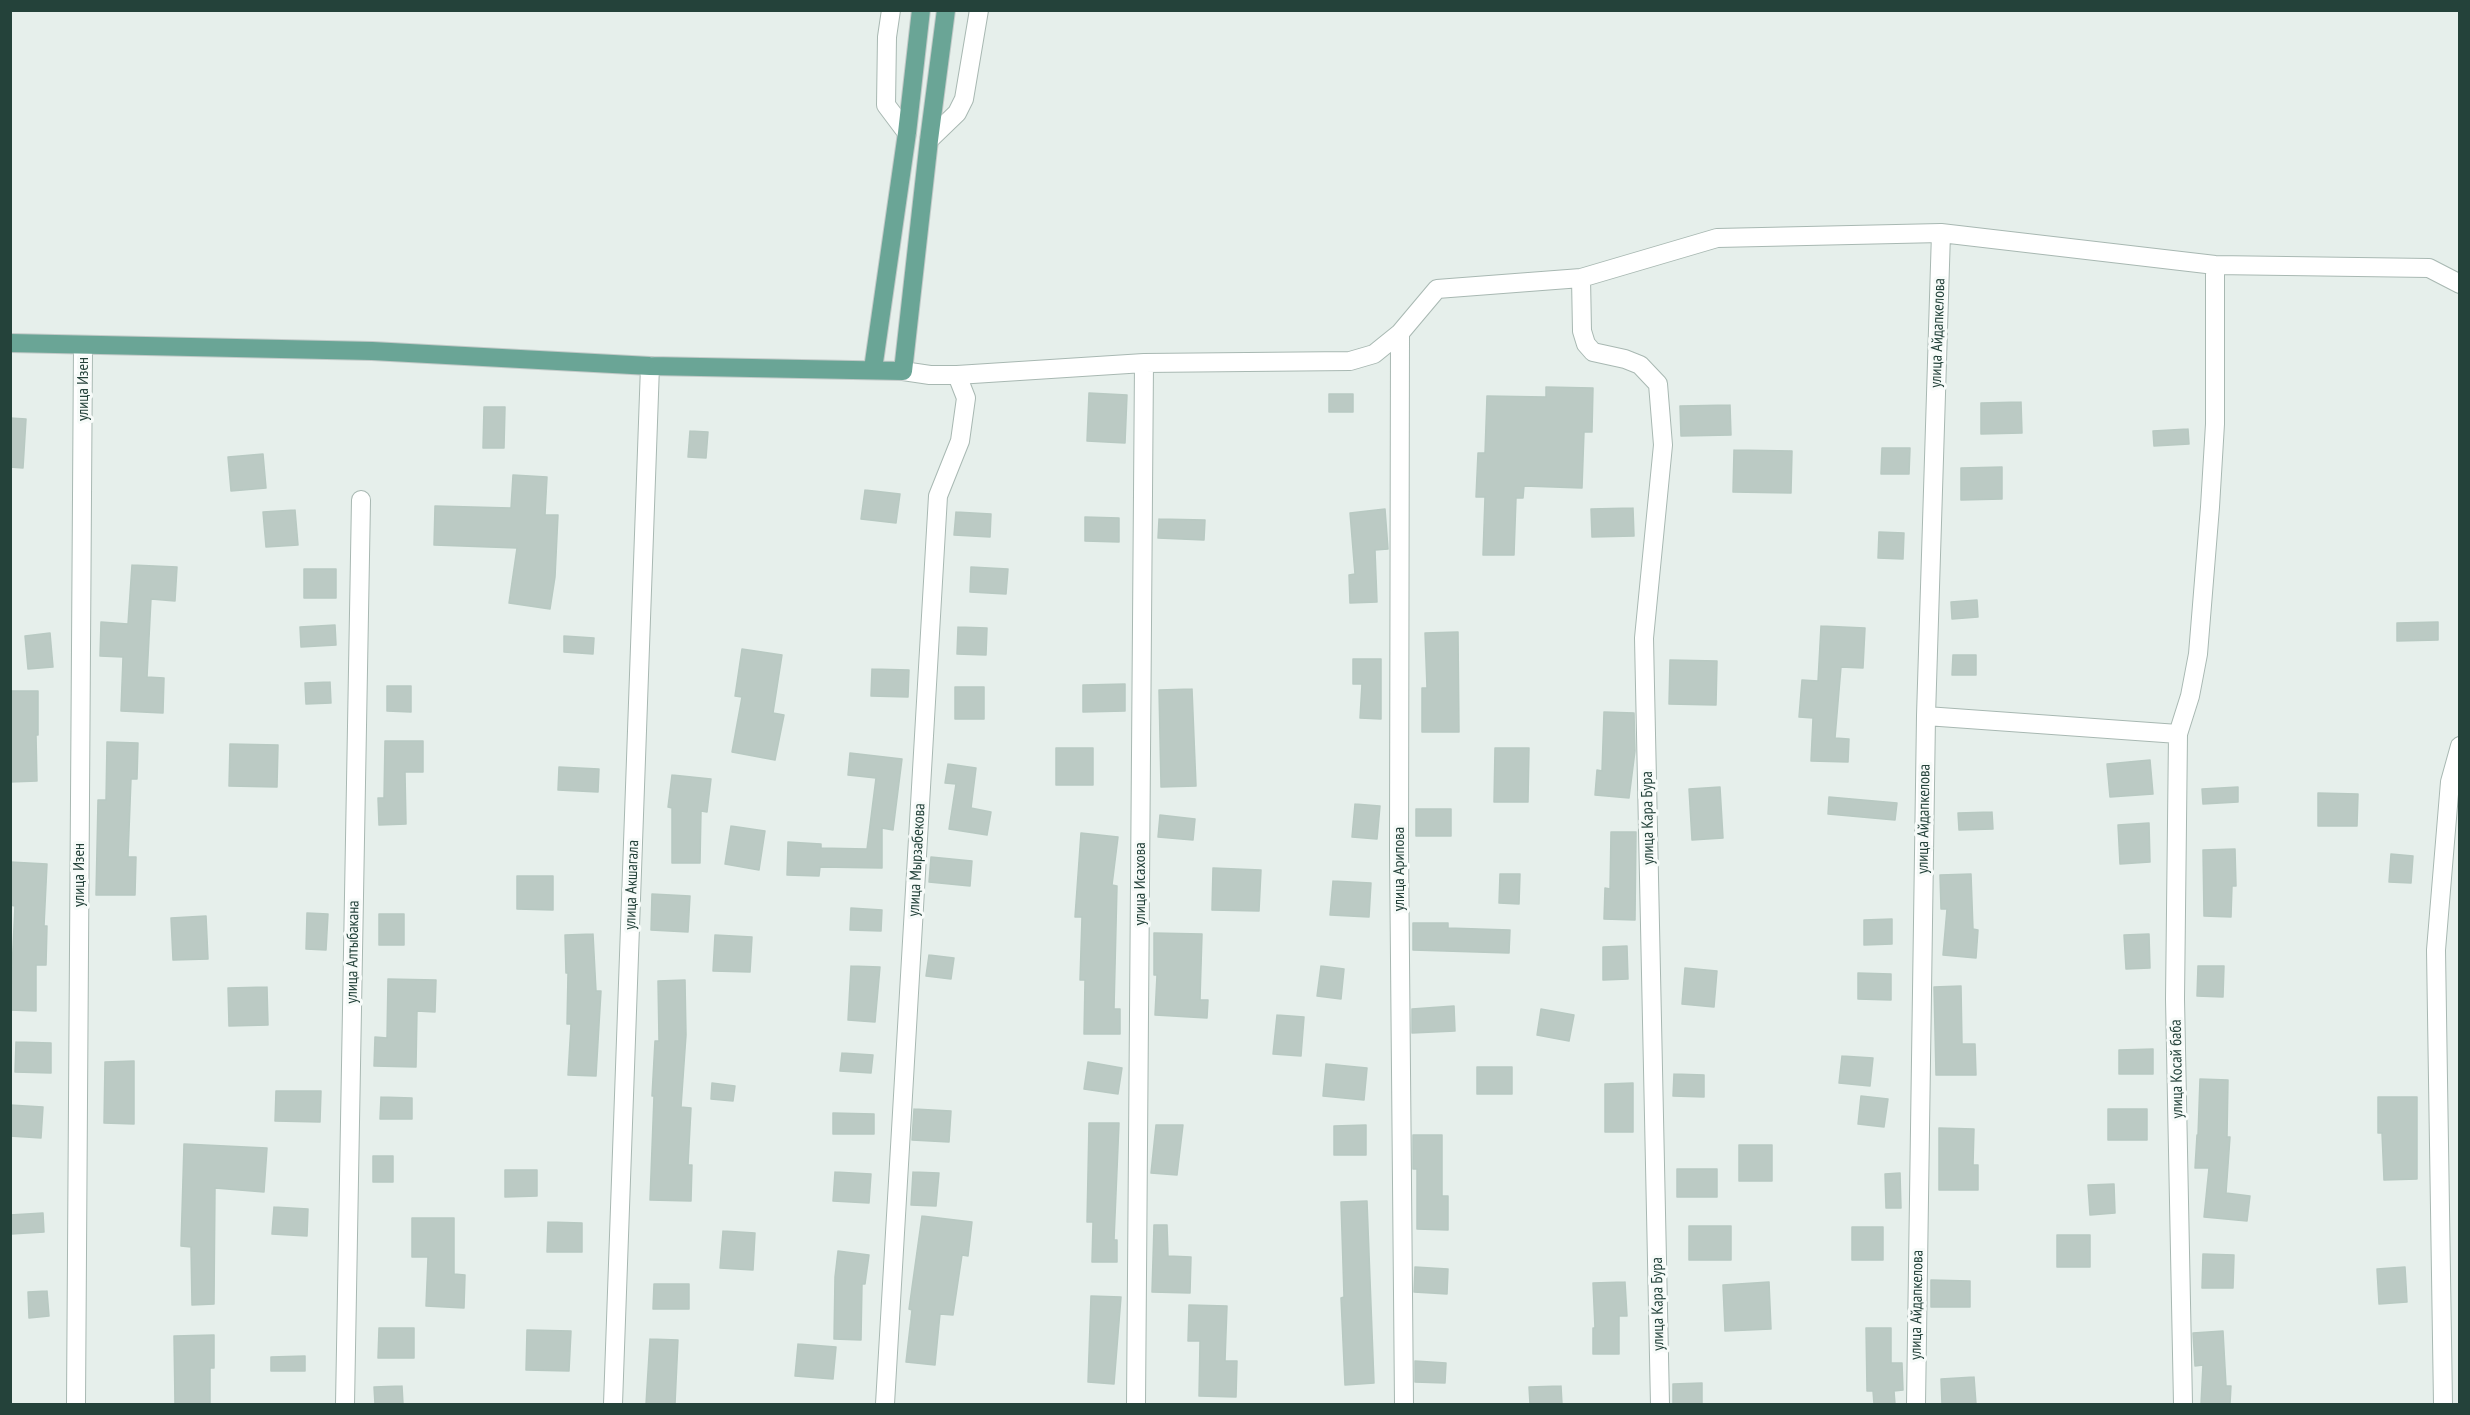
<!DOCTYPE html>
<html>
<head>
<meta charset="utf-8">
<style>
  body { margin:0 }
  #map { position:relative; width:2470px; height:1415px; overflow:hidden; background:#e6efeb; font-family:"PT Sans Narrow",sans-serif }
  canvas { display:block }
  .frame { position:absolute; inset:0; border:12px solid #24423a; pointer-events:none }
</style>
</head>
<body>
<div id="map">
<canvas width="2470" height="1415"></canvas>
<div class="frame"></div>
</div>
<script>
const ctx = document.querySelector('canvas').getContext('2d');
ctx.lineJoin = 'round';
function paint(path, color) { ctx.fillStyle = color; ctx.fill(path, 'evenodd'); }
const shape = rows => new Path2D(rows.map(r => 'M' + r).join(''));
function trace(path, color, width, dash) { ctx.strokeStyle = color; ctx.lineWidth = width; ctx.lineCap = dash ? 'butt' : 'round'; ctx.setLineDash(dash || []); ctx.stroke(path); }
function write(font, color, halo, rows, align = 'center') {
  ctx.font = font + ' "PT Sans Narrow",sans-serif'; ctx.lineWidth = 6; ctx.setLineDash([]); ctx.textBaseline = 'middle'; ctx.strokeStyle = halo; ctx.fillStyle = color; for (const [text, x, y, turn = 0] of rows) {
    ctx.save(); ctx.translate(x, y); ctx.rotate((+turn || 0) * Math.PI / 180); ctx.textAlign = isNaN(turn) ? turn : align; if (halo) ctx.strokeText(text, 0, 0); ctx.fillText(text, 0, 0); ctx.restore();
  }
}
const building = shape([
  [1546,387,1593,388,1592,432,1584,432,1582,488,1524,486,1523,498,1516,498,1514,555,1483,555,1485,497,1476,497,1478,453,1485,453,1487,396,1546,397,1546,387],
  [1089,393,1127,395,1125,443,1087,441,1089,393],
  [1329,394,1353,394,1353,412,1329,412,1329,394],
  [2021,402,2022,433,1981,434,1981,403,2021,402],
  [1730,405,1731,435,1681,436,1680,406,1730,405],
  [484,407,505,407,504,448,483,448,484,407],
  [10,418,26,419,23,468,10,467,10,418],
  [2188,429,2189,444,2154,446,2153,431,2188,429],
  [690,431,708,432,706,458,688,457,690,431],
  [1882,448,1910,448,1909,474,1881,474,1882,448],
  [1734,450,1792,451,1791,493,1733,492,1734,450],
  [263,454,266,488,231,491,228,457,263,454],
  [2002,467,2002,499,1961,500,1961,468,2002,467],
  [513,475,547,477,545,515,558,515,555,577,550,609,509,603,517,548,434,545,435,506,511,508,513,475],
  [865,490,900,494,896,523,861,519,865,490],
  [1633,508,1634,536,1592,537,1591,509,1633,508],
  [1385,509,1388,549,1375,550,1377,602,1350,603,1349,575,1355,574,1350,513,1385,509],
  [295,510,298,545,266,547,263,512,295,510],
  [956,512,991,514,990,537,954,535,956,512],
  [1085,517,1119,518,1119,542,1085,541,1085,517],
  [1159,519,1205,520,1204,540,1158,538,1159,519],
  [1879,532,1904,533,1903,559,1878,558,1879,532],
  [132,565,177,567,175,601,151,599,147,677,164,678,163,713,121,711,123,657,100,656,101,622,128,624,132,565],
  [971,567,1008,569,1006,594,970,592,971,567],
  [304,569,336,569,336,598,304,598,304,569],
  [1977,600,1978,617,1952,619,1951,602,1977,600],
  [2438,622,2438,640,2397,641,2397,623,2438,622],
  [335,625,336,645,301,647,300,627,335,625],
  [1821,626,1865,628,1863,668,1841,667,1835,738,1849,739,1848,762,1811,761,1813,718,1799,717,1802,680,1818,681,1821,626],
  [958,627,987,628,986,655,957,654,958,627],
  [1458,632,1459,732,1422,732,1422,688,1427,688,1425,633,1458,632],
  [50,633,53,667,28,669,25,636,50,633],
  [564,636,594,638,593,654,564,652,564,636],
  [742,649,782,655,773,713,784,715,775,760,732,752,742,697,735,696,742,649],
  [1953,655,1976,655,1976,675,1952,675,1953,655],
  [1353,659,1381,659,1381,719,1360,718,1362,684,1353,684,1353,659],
  [1670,660,1717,661,1716,705,1669,704,1670,660],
  [872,669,909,670,908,697,871,696,872,669],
  [330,682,331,703,306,704,305,683,330,682],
  [1125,684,1125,711,1083,712,1083,685,1125,684],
  [387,686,411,686,411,712,387,711,387,686],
  [955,687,984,687,984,719,955,719,955,687],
  [1192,689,1196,786,1161,787,1159,690,1192,689],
  [10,691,38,691,38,735,36,735,37,781,10,782,10,691],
  [1604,712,1634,713,1635,751,1629,798,1595,795,1597,770,1602,771,1604,712],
  [385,741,423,741,423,772,405,772,406,824,379,825,378,798,384,798,385,741],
  [107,742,138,743,137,779,131,779,128,857,136,857,135,895,96,895,98,800,106,800,107,742],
  [230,744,278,745,277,787,229,786,230,744],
  [1056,748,1093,748,1093,785,1056,785,1056,748],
  [1495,748,1529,748,1528,802,1494,802,1495,748],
  [850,753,902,759,893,830,882,828,882,868,820,867,819,876,787,875,788,842,821,844,821,848,867,849,876,778,848,775,850,753],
  [2150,760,2153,794,2110,797,2107,764,2150,760],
  [948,764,976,768,971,808,991,812,987,835,949,829,956,784,945,783,948,764],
  [559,767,599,769,598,792,558,790,559,767],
  [672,775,711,779,707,812,701,811,700,863,672,863,672,808,668,807,672,775],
  [1720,787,1723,838,1692,840,1689,789,1720,787],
  [2238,787,2238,802,2203,804,2202,789,2238,787],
  [2318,793,2358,794,2357,826,2318,826,2318,793],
  [1829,797,1897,803,1895,820,1828,814,1829,797],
  [1355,804,1380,806,1377,839,1352,837,1355,804],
  [1416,809,1451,809,1451,836,1416,836,1416,809],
  [1992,812,1993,829,1959,830,1958,813,1992,812],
  [1160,815,1195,819,1193,840,1158,837,1160,815],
  [2149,823,2150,862,2120,864,2118,825,2149,823],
  [731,826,765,831,759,870,725,864,731,826],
  [1611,832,1636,832,1635,920,1604,919,1605,888,1610,889,1611,832],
  [1081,833,1118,837,1112,885,1117,886,1114,1009,1120,1009,1120,1034,1084,1034,1085,980,1080,980,1082,917,1075,917,1081,833],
  [2235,849,2236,886,2232,886,2231,917,2204,916,2203,850,2235,849],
  [2391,854,2413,856,2411,883,2389,882,2391,854],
  [931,857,972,861,970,886,929,882,931,857],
  [10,862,47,864,44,926,47,926,46,965,36,965,36,1011,10,1010,15,906,10,905,10,862],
  [1213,868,1261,870,1259,911,1212,910,1213,868],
  [1500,874,1520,874,1519,904,1499,903,1500,874],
  [1971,874,1973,929,1978,930,1976,958,1943,955,1947,909,1941,909,1940,875,1971,874],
  [517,876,553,876,553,910,517,909,517,876],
  [1333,881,1371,883,1369,917,1330,915,1333,881],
  [652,894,690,896,688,932,651,930,652,894],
  [851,908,882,910,881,931,850,930,851,908],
  [307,913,328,914,326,950,306,949,307,913],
  [379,914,404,914,404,945,379,945,379,914],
  [206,916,208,959,173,960,171,918,206,916],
  [1892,919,1892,944,1864,945,1864,920,1892,919],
  [1413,923,1448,923,1448,928,1510,930,1509,953,1413,950,1413,923],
  [1154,933,1202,934,1200,1000,1208,1000,1207,1018,1155,1015,1157,975,1154,975,1154,933],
  [593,934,596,991,601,991,596,1076,568,1075,571,1024,567,1024,568,973,566,973,565,935,593,934],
  [2149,934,2150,968,2126,969,2124,935,2149,934],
  [715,935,752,937,750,972,713,971,715,935],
  [1627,946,1628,979,1603,980,1603,947,1627,946],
  [929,955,954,958,951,979,926,976,929,955],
  [851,966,880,967,875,1022,848,1020,851,966],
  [1321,966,1344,969,1341,999,1317,996,1321,966],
  [2198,966,2224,966,2223,997,2197,996,2198,966],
  [1685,968,1717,971,1714,1007,1682,1004,1685,968],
  [1858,973,1891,974,1891,1000,1858,999,1858,973],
  [388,979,436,980,435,1012,417,1011,416,1067,374,1066,375,1037,387,1038,388,979],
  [685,980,686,1035,681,1107,691,1108,688,1165,692,1165,691,1201,650,1200,654,1096,652,1096,655,1041,659,1041,658,981,685,980],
  [1961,986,1962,1044,1975,1044,1976,1075,1936,1075,1934,987,1961,986],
  [267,987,268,1025,229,1026,228,988,267,987],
  [1454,1006,1455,1031,1412,1033,1412,1009,1454,1006],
  [1541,1009,1574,1015,1569,1041,1537,1035,1541,1009],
  [1277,1015,1304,1017,1301,1056,1273,1054,1277,1015],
  [16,1042,51,1043,51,1073,15,1072,16,1042],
  [2153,1049,2153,1074,2119,1074,2119,1050,2153,1049],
  [842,1053,873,1055,871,1073,840,1071,842,1053],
  [1842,1056,1873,1058,1870,1086,1839,1083,1842,1056],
  [134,1061,134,1124,104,1123,105,1062,134,1061],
  [1088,1062,1122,1068,1118,1094,1084,1089,1088,1062],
  [1326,1064,1367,1068,1364,1100,1323,1096,1326,1064],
  [1477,1067,1512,1067,1512,1094,1477,1094,1477,1067],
  [1674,1074,1704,1075,1704,1097,1673,1096,1674,1074],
  [2200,1079,2228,1080,2227,1137,2230,1137,2226,1193,2250,1196,2247,1221,2204,1217,2209,1168,2195,1168,2197,1135,2198,1135,2200,1079],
  [712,1083,735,1086,733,1101,711,1099,712,1083],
  [1633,1083,1633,1132,1605,1132,1605,1084,1633,1083],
  [276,1091,321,1091,320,1122,275,1121,276,1091],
  [1861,1096,1888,1099,1884,1127,1858,1124,1861,1096],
  [381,1097,412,1098,412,1119,380,1119,381,1097],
  [2378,1097,2417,1097,2417,1179,2384,1180,2382,1133,2378,1133,2378,1097],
  [10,1105,43,1107,41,1138,10,1136,10,1105],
  [914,1109,951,1111,949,1142,912,1140,914,1109],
  [2108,1109,2147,1109,2147,1140,2108,1140,2108,1109],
  [833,1113,874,1114,874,1134,833,1134,833,1113],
  [1089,1123,1119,1123,1114,1240,1117,1240,1117,1262,1092,1262,1093,1222,1087,1222,1089,1123],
  [1156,1125,1183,1125,1177,1175,1151,1173,1156,1125],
  [1366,1125,1366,1155,1334,1155,1334,1126,1366,1125],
  [1939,1128,1974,1129,1973,1165,1978,1165,1978,1190,1939,1190,1939,1128],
  [1413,1135,1442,1135,1442,1196,1448,1196,1448,1230,1417,1229,1417,1169,1413,1169,1413,1135],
  [184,1144,267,1148,264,1192,215,1188,214,1304,192,1305,191,1247,181,1246,184,1144],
  [1739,1145,1772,1145,1772,1181,1739,1181,1739,1145],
  [373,1156,393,1156,393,1182,373,1182,373,1156],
  [1677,1169,1717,1169,1717,1197,1677,1197,1677,1169],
  [505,1170,537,1170,537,1196,505,1197,505,1170],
  [835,1172,871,1174,869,1203,833,1201,835,1172],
  [913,1172,939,1173,936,1206,911,1205,913,1172],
  [1900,1173,1901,1208,1886,1208,1885,1174,1900,1173],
  [2114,1184,2115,1213,2090,1215,2088,1185,2114,1184],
  [1367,1201,1374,1383,1345,1385,1341,1298,1344,1297,1341,1202,1367,1201],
  [274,1207,308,1209,307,1236,272,1234,274,1207],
  [43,1213,44,1232,11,1234,10,1215,43,1213],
  [922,1216,972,1222,968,1256,962,1255,953,1315,940,1314,935,1365,906,1362,912,1310,909,1309,922,1216],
  [412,1218,454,1218,454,1274,465,1275,464,1308,426,1306,428,1257,412,1257,412,1218],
  [548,1222,582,1223,582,1252,547,1252,548,1222],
  [1154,1225,1167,1225,1168,1256,1191,1257,1190,1293,1152,1292,1154,1225],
  [1689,1226,1731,1226,1731,1260,1689,1260,1689,1226],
  [1852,1227,1883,1227,1883,1260,1852,1260,1852,1227],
  [723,1231,755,1233,753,1270,720,1268,723,1231],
  [2057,1235,2090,1235,2090,1267,2057,1267,2057,1235],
  [838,1251,869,1255,865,1284,862,1284,861,1340,834,1339,835,1277,838,1251],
  [2203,1254,2234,1255,2233,1288,2202,1288,2203,1254],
  [1415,1267,1448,1269,1447,1294,1414,1292,1415,1267],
  [2405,1267,2407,1302,2379,1304,2377,1269,2405,1267],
  [1931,1280,1970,1281,1970,1307,1931,1307,1931,1280],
  [1625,1282,1627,1316,1619,1316,1619,1354,1593,1354,1593,1328,1595,1328,1593,1283,1625,1282],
  [1769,1282,1771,1329,1725,1331,1723,1285,1769,1282],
  [654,1284,689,1284,689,1309,653,1309,654,1284],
  [47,1291,49,1316,29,1318,28,1292,47,1291],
  [1091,1296,1121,1297,1114,1384,1088,1382,1091,1296],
  [1189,1305,1227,1306,1225,1361,1237,1361,1236,1397,1199,1396,1200,1341,1188,1341,1189,1305],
  [379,1328,414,1328,414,1358,378,1358,379,1328],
  [1866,1328,1891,1328,1891,1363,1902,1363,1903,1390,1894,1391,1895,1404,1874,1404,1873,1391,1867,1391,1866,1328],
  [527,1330,571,1331,569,1371,526,1370,527,1330],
  [2223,1331,2226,1386,2231,1386,2230,1404,2201,1404,2203,1365,2195,1366,2193,1333,2223,1331],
  [214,1335,214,1368,210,1368,210,1404,175,1404,174,1336,214,1335],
  [650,1339,678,1340,675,1404,646,1404,650,1339],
  [798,1344,836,1347,833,1379,795,1376,798,1344],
  [305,1356,305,1371,271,1371,271,1357,305,1356],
  [1415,1361,1446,1363,1445,1383,1415,1382,1415,1361],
  [1974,1377,1976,1404,1942,1404,1941,1379,1974,1377],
  [1702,1383,1702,1404,1673,1404,1673,1384,1702,1383],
  [402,1386,403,1404,375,1404,374,1387,402,1386],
  [1561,1386,1562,1404,1530,1404,1529,1387,1561,1386]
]);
paint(building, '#bbcac4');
trace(building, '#b8c9c2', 1.5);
const minor = shape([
  [891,10,887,37,886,105,907,133],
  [929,140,957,113,964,99,979,10],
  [1581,278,1582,331,1586,344,1593,352,1625,359,1640,365,1658,384,1663,445,1644,638,1660,1404],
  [1400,333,1399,849,1404,1404],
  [957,375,1144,363,1350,361,1374,354,1400,333,1437,289,1581,278,1717,238,1941,233,2215,265,2429,268,2460,284],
  [1926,716,2178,734],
  [76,1404,83,345],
  [345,1404,361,500],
  [613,1404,650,366],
  [885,1404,938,496,960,441,966,398,957,375,930,375,903,371],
  [1136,1404,1144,363],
  [1916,1404,1926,716,1941,233],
  [2183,1404,2175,999,2178,734,2190,696,2198,654,2210,507,2215,424,2215,265],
  [2443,1404,2436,950,2450,782,2460,746]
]);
const major = shape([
  [10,343,372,351,650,366,903,371,929,140,946,10],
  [873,369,907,133,921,10]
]);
trace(minor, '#a8b8b2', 20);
trace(major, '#c2cac8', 20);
trace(minor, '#fff', 18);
trace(major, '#6aa596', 18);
write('16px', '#24423a', '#f7fbf9', [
  ["улица Айдапкелова",1938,333,-88],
  ["улица Изен",83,389,-90],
  ["улица Кара Бура",1648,818,-91],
  ["улица Айдапкелова",1924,819,-89],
  ["улица Мырзабекова",917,860,-87],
  ["улица Арипова",1399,869,-90],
  ["улица Изен",79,875,-90],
  ["улица Исахова",1140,884,-90],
  ["улица Акшагала",632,885,-88],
  ["улица Алтыбакана",353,952,-89],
  ["улица Косай баба",2177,1069,-91],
  ["улица Кара Бура",1658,1304,-91],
  ["улица Айдапкелова",1917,1305,-89]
]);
</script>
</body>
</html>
